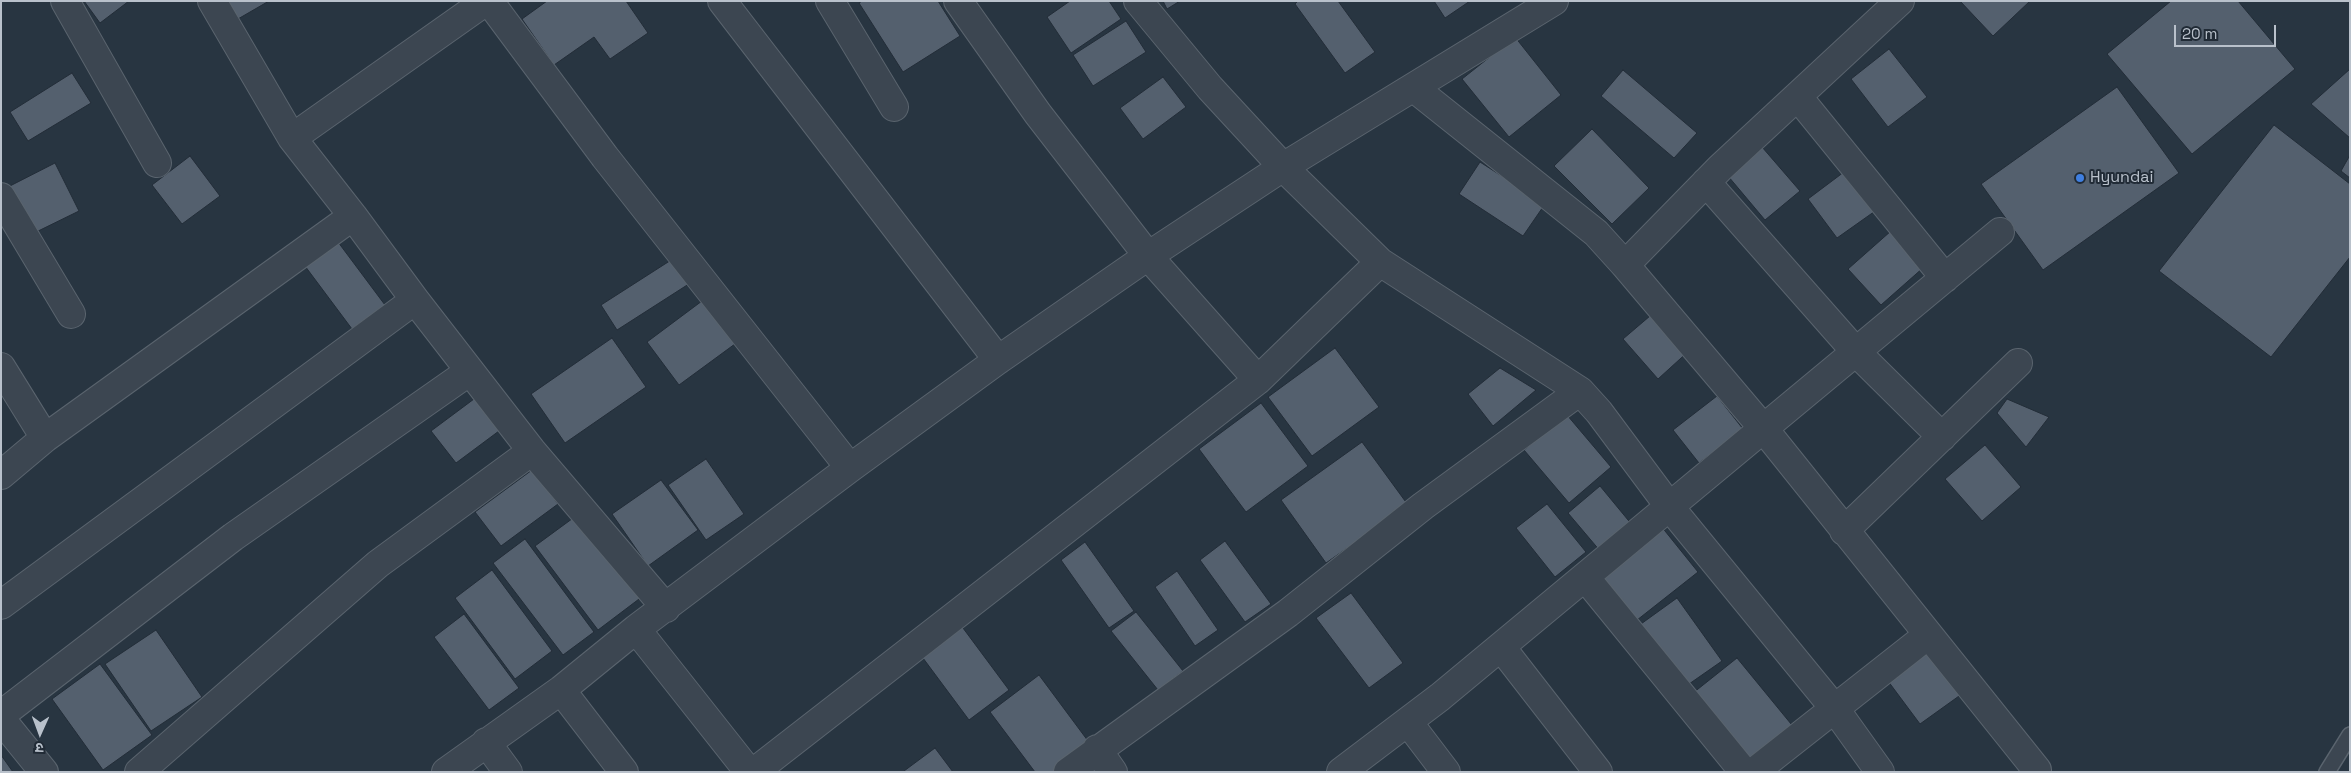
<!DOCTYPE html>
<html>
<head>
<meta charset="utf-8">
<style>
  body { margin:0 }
  #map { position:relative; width:2351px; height:773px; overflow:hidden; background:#283541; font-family:"Space Grotesk","Noto Sans Devanagari",sans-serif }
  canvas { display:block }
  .frame { position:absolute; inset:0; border:2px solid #b9c1cb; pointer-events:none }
  .north { position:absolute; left:15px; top:708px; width:50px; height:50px; -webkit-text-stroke:4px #212b36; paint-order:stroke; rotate:182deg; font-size:14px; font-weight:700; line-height:20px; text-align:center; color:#b9c1cb }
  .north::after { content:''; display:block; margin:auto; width:18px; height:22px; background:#b9c1cb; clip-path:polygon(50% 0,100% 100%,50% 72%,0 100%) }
  .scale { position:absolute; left:2174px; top:25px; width:102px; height:22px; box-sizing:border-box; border:2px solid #b9c1cb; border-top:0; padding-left:6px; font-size:15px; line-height:18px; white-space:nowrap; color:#b9c1cb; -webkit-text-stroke:4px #212b36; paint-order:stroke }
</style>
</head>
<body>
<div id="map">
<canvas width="2351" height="773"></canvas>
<div class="frame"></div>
<div class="north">उ</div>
<div class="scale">20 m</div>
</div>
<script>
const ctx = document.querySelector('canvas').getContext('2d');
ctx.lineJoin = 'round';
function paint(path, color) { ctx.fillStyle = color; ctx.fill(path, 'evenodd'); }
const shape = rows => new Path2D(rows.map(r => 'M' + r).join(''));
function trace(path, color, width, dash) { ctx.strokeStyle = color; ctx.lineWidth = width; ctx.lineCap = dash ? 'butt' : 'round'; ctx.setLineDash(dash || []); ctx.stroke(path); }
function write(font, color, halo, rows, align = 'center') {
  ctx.font = font + ' "Space Grotesk",sans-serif'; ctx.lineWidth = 4; ctx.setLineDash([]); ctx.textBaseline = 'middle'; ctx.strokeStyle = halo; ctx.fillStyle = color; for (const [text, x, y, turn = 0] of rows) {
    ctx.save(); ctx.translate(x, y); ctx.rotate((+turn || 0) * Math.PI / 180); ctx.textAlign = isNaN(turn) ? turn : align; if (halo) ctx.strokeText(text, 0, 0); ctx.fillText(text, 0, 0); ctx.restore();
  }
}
const building = shape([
  [84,1,129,1,100,23,84,1],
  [218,1,269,1,231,23,218,1],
  [547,1,626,1,648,33,610,59,594,37,554,65,522,19,547,1],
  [862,1,938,1,960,36,903,72,859,3,862,1],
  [1070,1,1109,1,1121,19,1071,53,1047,17,1070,1],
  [1163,1,1180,1,1167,9,1163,1],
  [1298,1,1338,1,1375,52,1345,73,1295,4,1298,1],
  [1434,1,1470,1,1445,18,1434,1],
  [1960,1,2030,1,1993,36,1960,1],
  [2171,1,2238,1,2295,69,2192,154,2107,54,2171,1],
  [1126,21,1146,52,1093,86,1073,55,1126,21],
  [1515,37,1561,95,1509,137,1462,79,1515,37],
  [1889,49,1927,97,1888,127,1851,79,1889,49],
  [2350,69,2350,138,2311,104,2350,69],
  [1623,70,1697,133,1674,158,1601,96,1623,70],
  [72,73,91,103,28,141,10,112,72,73],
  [1163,77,1186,107,1143,139,1120,108,1163,77],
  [2117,87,2179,173,2043,270,1981,184,2117,87],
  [2274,125,2350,184,2350,257,2271,357,2159,271,2274,125],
  [1592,129,1649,188,1612,224,1554,166,1592,129],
  [1762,147,1800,191,1765,220,1728,176,1762,147],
  [2350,155,2350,178,2341,171,2350,155],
  [190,156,220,196,182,224,152,185,190,156],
  [1480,162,1545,204,1523,236,1459,194,1480,162],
  [55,163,79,211,28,236,4,189,55,163],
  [1848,169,1878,209,1837,238,1808,199,1848,169],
  [1891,231,1924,267,1881,305,1848,269,1891,231],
  [338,242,385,305,352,329,305,266,338,242],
  [679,255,695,280,617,330,601,305,679,255],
  [706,298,739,341,679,385,647,342,706,298],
  [1657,310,1691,349,1658,379,1623,339,1657,310],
  [612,338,646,387,565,443,531,394,612,338],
  [1335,348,1379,407,1312,456,1268,397,1335,348],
  [1500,368,1536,390,1493,426,1468,394,1500,368],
  [478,396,503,428,456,463,431,431,478,396],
  [1717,396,1743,429,1699,463,1673,430,1717,396],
  [2007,399,2049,417,2026,447,1997,413,2007,399],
  [1261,403,1308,466,1246,512,1199,449,1261,403],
  [1567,415,1611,467,1569,503,1524,450,1567,415],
  [1362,442,1408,505,1326,563,1281,500,1362,442],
  [1985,445,2021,487,1982,521,1945,479,1985,445],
  [706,459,744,514,706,540,668,485,706,459],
  [532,470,558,504,501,546,475,512,532,470],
  [661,480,698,530,648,566,612,514,661,480],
  [1600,486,1633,526,1601,552,1568,513,1600,486],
  [1547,504,1586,552,1555,577,1516,528,1547,504],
  [580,513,643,596,598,630,535,546,580,513],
  [1661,526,1698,572,1632,624,1596,579,1661,526],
  [525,539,594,632,563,655,493,563,525,539],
  [1225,541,1271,604,1245,622,1200,560,1225,541],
  [1085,542,1134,611,1109,628,1061,560,1085,542],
  [492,570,552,651,515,679,455,598,492,570],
  [1177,571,1218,630,1195,646,1155,587,1177,571],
  [1351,593,1403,663,1369,688,1316,618,1351,593],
  [1677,598,1722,661,1679,691,1634,629,1677,598],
  [1136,612,1183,671,1158,690,1111,631,1136,612],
  [464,614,519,688,489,710,434,637,464,614],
  [960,624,1009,690,969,720,920,654,960,624],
  [156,630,202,697,151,731,105,664,156,630],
  [1934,647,1966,691,1920,724,1888,681,1934,647],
  [1737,658,1796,730,1748,770,1688,697,1737,658],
  [100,664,152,735,103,770,52,699,100,664],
  [1039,675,1091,745,1055,772,1035,772,990,712,1039,675],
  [935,748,953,772,905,772,904,771,935,748],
  [1,755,13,772,1,772,1,755]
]);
paint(building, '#54606e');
trace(building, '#232d38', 1);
const lane = shape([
  [2327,772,2350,735]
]);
const street = shape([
  [65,1,157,163],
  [212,1,292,138,353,216,415,300,532,451,666,608],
  [489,1,605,157,850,468],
  [722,1,998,360],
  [830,1,894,107],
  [958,1,1038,114,1148,256,1258,380],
  [1138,1,1210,88,1283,167,1380,262,1580,391,1599,412,1669,506,1835,709,1880,772],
  [1414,88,1596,233,1625,265,1763,428,2037,770],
  [1798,97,1945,278],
  [292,138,486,1],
  [1706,182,1856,352,1942,437],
  [1,197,71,314],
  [1625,265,1720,168,1900,1],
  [1,367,45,438],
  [1,475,45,438,353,216],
  [1844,531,2018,363],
  [1585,577,1744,772],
  [1,605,415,300],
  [636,629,749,772],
  [1501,647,1598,772],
  [561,690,624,772],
  [1,715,233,537,470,371],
  [1,719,44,772],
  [1408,722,1446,772],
  [486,742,508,772],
  [1097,749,1113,772],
  [139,772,378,564,532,451],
  [446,772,561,690,636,629,850,468,998,360,1148,256,1283,167,1554,1],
  [754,772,1258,380,1380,262],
  [1068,772,1288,613,1423,506,1580,391],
  [1341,772,1440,697,2000,232],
  [1754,772,1928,635]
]);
trace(lane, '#5a646e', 18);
trace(street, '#5a646e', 30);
trace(lane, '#3c4651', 15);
trace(street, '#3c4651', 28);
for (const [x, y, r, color] of [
  [2080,178,5,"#3f7fe0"]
]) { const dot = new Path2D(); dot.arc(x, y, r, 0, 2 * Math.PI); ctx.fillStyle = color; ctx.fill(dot); trace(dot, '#212b36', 2); }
write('16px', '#b9c1cb', '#212b36', [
  ["Hyundai",2090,178]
], 'left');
</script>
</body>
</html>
